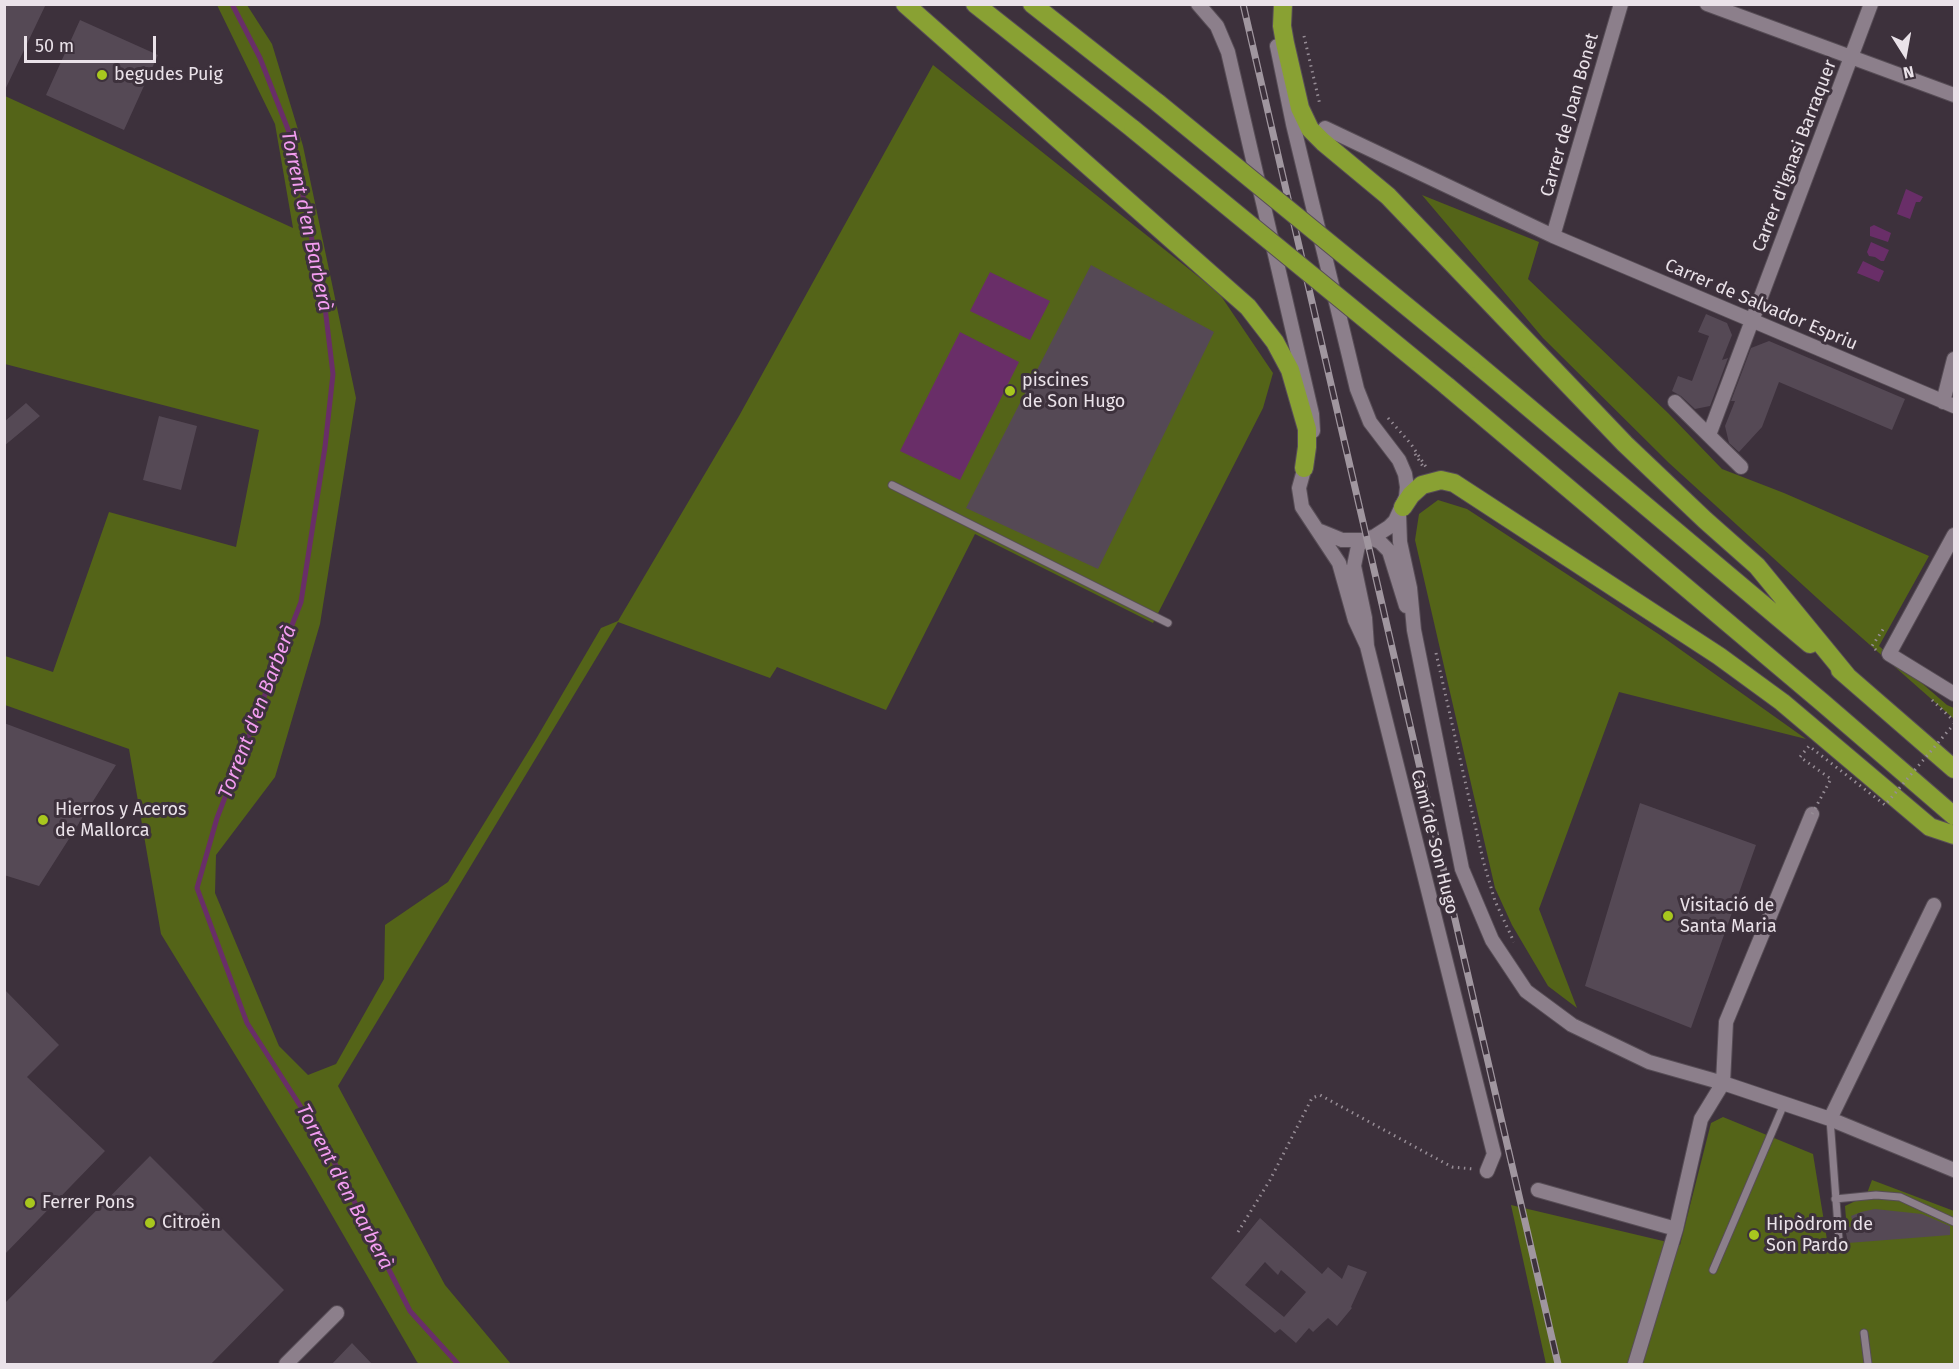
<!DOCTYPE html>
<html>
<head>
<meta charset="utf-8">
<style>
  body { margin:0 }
  #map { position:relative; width:1959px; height:1369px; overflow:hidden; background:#3d313c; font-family:"Fira Sans",sans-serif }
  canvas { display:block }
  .frame { position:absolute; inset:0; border:6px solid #eae2e9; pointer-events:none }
  .north { position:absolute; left:1875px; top:24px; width:60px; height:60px; -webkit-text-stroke:4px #3d313c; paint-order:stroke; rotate:169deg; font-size:16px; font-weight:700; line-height:24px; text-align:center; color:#eae2e9 }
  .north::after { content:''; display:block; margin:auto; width:21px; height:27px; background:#eae2e9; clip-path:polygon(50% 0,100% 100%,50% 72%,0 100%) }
  .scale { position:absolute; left:24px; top:36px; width:132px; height:27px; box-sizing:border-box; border:3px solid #eae2e9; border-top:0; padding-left:8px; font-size:18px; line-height:21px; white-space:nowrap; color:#eae2e9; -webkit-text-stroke:4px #3d313c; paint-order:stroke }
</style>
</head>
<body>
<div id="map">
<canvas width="1959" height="1369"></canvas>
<div class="frame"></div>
<div class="north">N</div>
<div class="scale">50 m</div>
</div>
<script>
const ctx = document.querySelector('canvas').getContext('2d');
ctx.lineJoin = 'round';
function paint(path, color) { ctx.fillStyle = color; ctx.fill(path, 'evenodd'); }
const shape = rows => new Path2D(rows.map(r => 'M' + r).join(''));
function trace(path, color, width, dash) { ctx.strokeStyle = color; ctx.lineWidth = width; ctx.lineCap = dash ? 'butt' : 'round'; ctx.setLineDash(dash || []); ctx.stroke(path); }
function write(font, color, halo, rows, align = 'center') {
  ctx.font = font + ' "Fira Sans",sans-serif'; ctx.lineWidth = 6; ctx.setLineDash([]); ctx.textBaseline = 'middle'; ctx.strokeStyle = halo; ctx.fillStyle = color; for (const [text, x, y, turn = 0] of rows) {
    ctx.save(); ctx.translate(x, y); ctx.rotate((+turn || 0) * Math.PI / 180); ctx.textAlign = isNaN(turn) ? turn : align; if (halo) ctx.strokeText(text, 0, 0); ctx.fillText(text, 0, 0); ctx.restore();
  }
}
paint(shape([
  [217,5,247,5,272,44,303,146,356,398,320,624,275,777,216,855,215,893,279,1046,308,1075,336,1064,384,979,385,925,448,882,536,739,601,628,618,621,739,416,933,65,1219,293,1273,373,1263,408,1153,623,975,534,886,710,777,667,770,678,618,622,338,1086,445,1285,511,1364,419,1364,417,1362,307,1172,161,934,129,749,5,705,5,656,53,672,109,512,236,547,259,430,5,364,5,96,293,228,275,124],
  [1422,195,1539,242,1528,279,1668,413,1722,469,1784,493,1929,556,1879,646,1947,705,1954,708,1954,719,1828,608,1669,463,1543,338],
  [1438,500,1467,509,1660,635,1806,739,1619,692,1539,909,1577,1008,1548,986,1512,925,1495,888,1415,540,1419,514],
  [1723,1117,1813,1154,1828,1246,1848,1243,1845,1206,1866,1196,1872,1180,1954,1211,1954,1364,1546,1364,1511,1205,1680,1245,1711,1123]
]), '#546418');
paint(shape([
  [1906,189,1923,197,1920,202,1916,202,1910,219,1897,214],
  [1874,225,1891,233,1888,242,1870,236,1870,227],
  [1871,242,1889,250,1884,261,1881,261,1875,257,1869,256,1867,252],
  [1863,261,1884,271,1879,282,1857,273],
  [990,272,1050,301,1030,340,970,311],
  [960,332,1019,362,960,480,900,451]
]), '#692e68');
trace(shape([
  [232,4,260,58,291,137,324,299,333,374,325,447,301,602,217,818,197,888,247,1023,326,1146,410,1311,458,1364]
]), '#692e68', 5);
paint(shape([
  [4,4,46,4,4,92],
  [80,20,158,55,124,130,46,95],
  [1091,265,1214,332,1098,569,966,508],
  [1706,314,1727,323,1732,335,1722,360,1728,358,1710,406,1695,409,1681,396,1672,391,1678,376,1692,381,1709,336,1698,332],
  [1769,341,1905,399,1892,430,1779,382,1762,427,1739,452,1729,443,1725,426,1735,401,1731,401,1751,348],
  [26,403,40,416,4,446,4,422],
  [159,416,197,426,181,490,143,480],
  [4,723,116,765,39,886,4,875],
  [1640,803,1756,845,1691,1028,1585,986],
  [4,989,59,1045,27,1077,105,1151,4,1255],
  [150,1156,284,1290,210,1365,4,1365,4,1304],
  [1875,1209,1922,1214,1950,1226,1950,1235,1848,1243,1845,1228,1854,1226,1851,1216,1861,1212],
  [1260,1218,1322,1274,1328,1267,1342,1279,1348,1265,1367,1272,1351,1307,1352,1308,1337,1326,1328,1318,1313,1332,1309,1328,1296,1343,1280,1329,1275,1333,1211,1278],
  [1265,1262,1278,1275,1281,1270,1306,1292,1284,1317,1245,1285],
  [352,1343,373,1365,331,1365]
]), '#554955');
const lane = shape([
  [892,485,1168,623],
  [1830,1119,1839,1240],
  [1835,1199,1876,1195,1900,1197,1954,1222],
  [1713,1270,1784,1104],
  [1864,1333,1868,1364]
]);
const street = shape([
  [1198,4,1217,26,1228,52,1312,414,1313,431],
  [1707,4,1954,95],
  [1277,46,1293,124,1357,389,1370,422,1399,460,1405,474,1407,487,1406,497,1395,521,1389,527,1375,536,1364,540,1342,540,1320,531],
  [1325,128,1553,236,1954,406],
  [1553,236,1621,4],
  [1675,402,1741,467],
  [1943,402,1954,359],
  [1709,435,1871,4],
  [1307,459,1299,488,1302,507,1339,563,1355,620,1367,646],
  [1399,514,1400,542,1410,588,1414,630,1462,869,1492,940,1526,991,1572,1025,1649,1062,1723,1083,1726,1022,1812,814],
  [1954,535,1889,654,1954,694],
  [1371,538,1380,542,1389,551,1406,606],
  [1364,540,1358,546,1354,566,1365,618,1367,646,1494,1154,1487,1171],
  [1830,1119,1934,905],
  [1538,1190,1676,1229],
  [286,1364,337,1313],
  [1635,1364,1676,1229,1701,1119,1723,1083,1830,1119,1954,1170]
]);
const highway = shape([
  [905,4,1248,307,1275,342,1290,370,1307,429,1307,447,1304,468],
  [975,4,1133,129],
  [1032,4,1158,103],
  [1283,4,1282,26,1285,43,1300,108,1310,129,1323,142,1388,196,1625,444,1705,520,1757,566,1848,677],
  [1471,359,1810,644],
  [1447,386,1823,703,1954,816],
  [1403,507,1411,495,1422,485,1441,480,1454,483,1719,656,1782,702,1930,827,1954,835],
  [1840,670,1954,769]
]);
trace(lane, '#574d56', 9);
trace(street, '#574d56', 16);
trace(highway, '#574d56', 20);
trace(shape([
  [1304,36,1320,105],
  [1388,418,1411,444,1426,467],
  [1415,454,1424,468],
  [1876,650,1872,646,1884,628],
  [1436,653,1483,860,1495,901,1514,942],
  [1932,700,1954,721],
  [1238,1232,1270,1180,1312,1098,1320,1095,1452,1167,1473,1169]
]), '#978d96', 3, [1.5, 4.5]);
trace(lane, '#8c7f8b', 7);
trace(street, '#8c7f8b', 14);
trace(highway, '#89a133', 18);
const rail = shape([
  [1243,4,1558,1364]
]);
trace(rail, '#a0969f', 7);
trace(rail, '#3d313c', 4.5, [14]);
const highwayBridge = shape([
  [1158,103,1471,359],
  [1133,129,1447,386]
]);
trace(highwayBridge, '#574d56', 20, []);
trace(shape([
  [1812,814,1831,779,1800,757,1809,746,1885,805,1954,724]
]), '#978d96', 3, [1.5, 4.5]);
trace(highwayBridge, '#89a133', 18);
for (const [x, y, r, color] of [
  [102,75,6,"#a8c71e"],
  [1010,391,6,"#a8c71e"],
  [43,820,6,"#a8c71e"],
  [1668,916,6,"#a8c71e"],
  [30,1203,6,"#a8c71e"],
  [150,1223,6,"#a8c71e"],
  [1754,1235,6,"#a8c71e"]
]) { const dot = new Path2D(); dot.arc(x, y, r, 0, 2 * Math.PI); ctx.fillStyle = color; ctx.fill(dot); trace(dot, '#3d313c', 2); }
write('18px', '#eae2e9', '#3d313c', [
  ["begudes Puig",114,75],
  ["piscines",1022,381],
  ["de Son Hugo",1022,402],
  ["Hierros y Aceros",55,810],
  ["de Mallorca",55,831],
  ["Visitació de",1680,906],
  ["Santa Maria",1680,927],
  ["Ferrer Pons",42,1203],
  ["Citroën",162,1223],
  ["Hipòdrom de",1766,1225],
  ["Son Pardo",1766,1246]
], 'left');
write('18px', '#eae2e9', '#3d313c', [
  ["Carrer de Joan Bonet",1570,115,-74],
  ["Carrer d'Ignasi Barraquer",1795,156,-69],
  ["Carrer de Salvador Espriu",1761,305,23],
  ["Camí de Son Hugo",1434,842,76]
]);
write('italic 20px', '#f39df0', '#3d313c', [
  ["Torrent d'en Barberà",306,221,78],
  ["Torrent d'en Barberà",258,712,-69],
  ["Torrent d'en Barberà",344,1187,62]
]);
</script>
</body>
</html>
